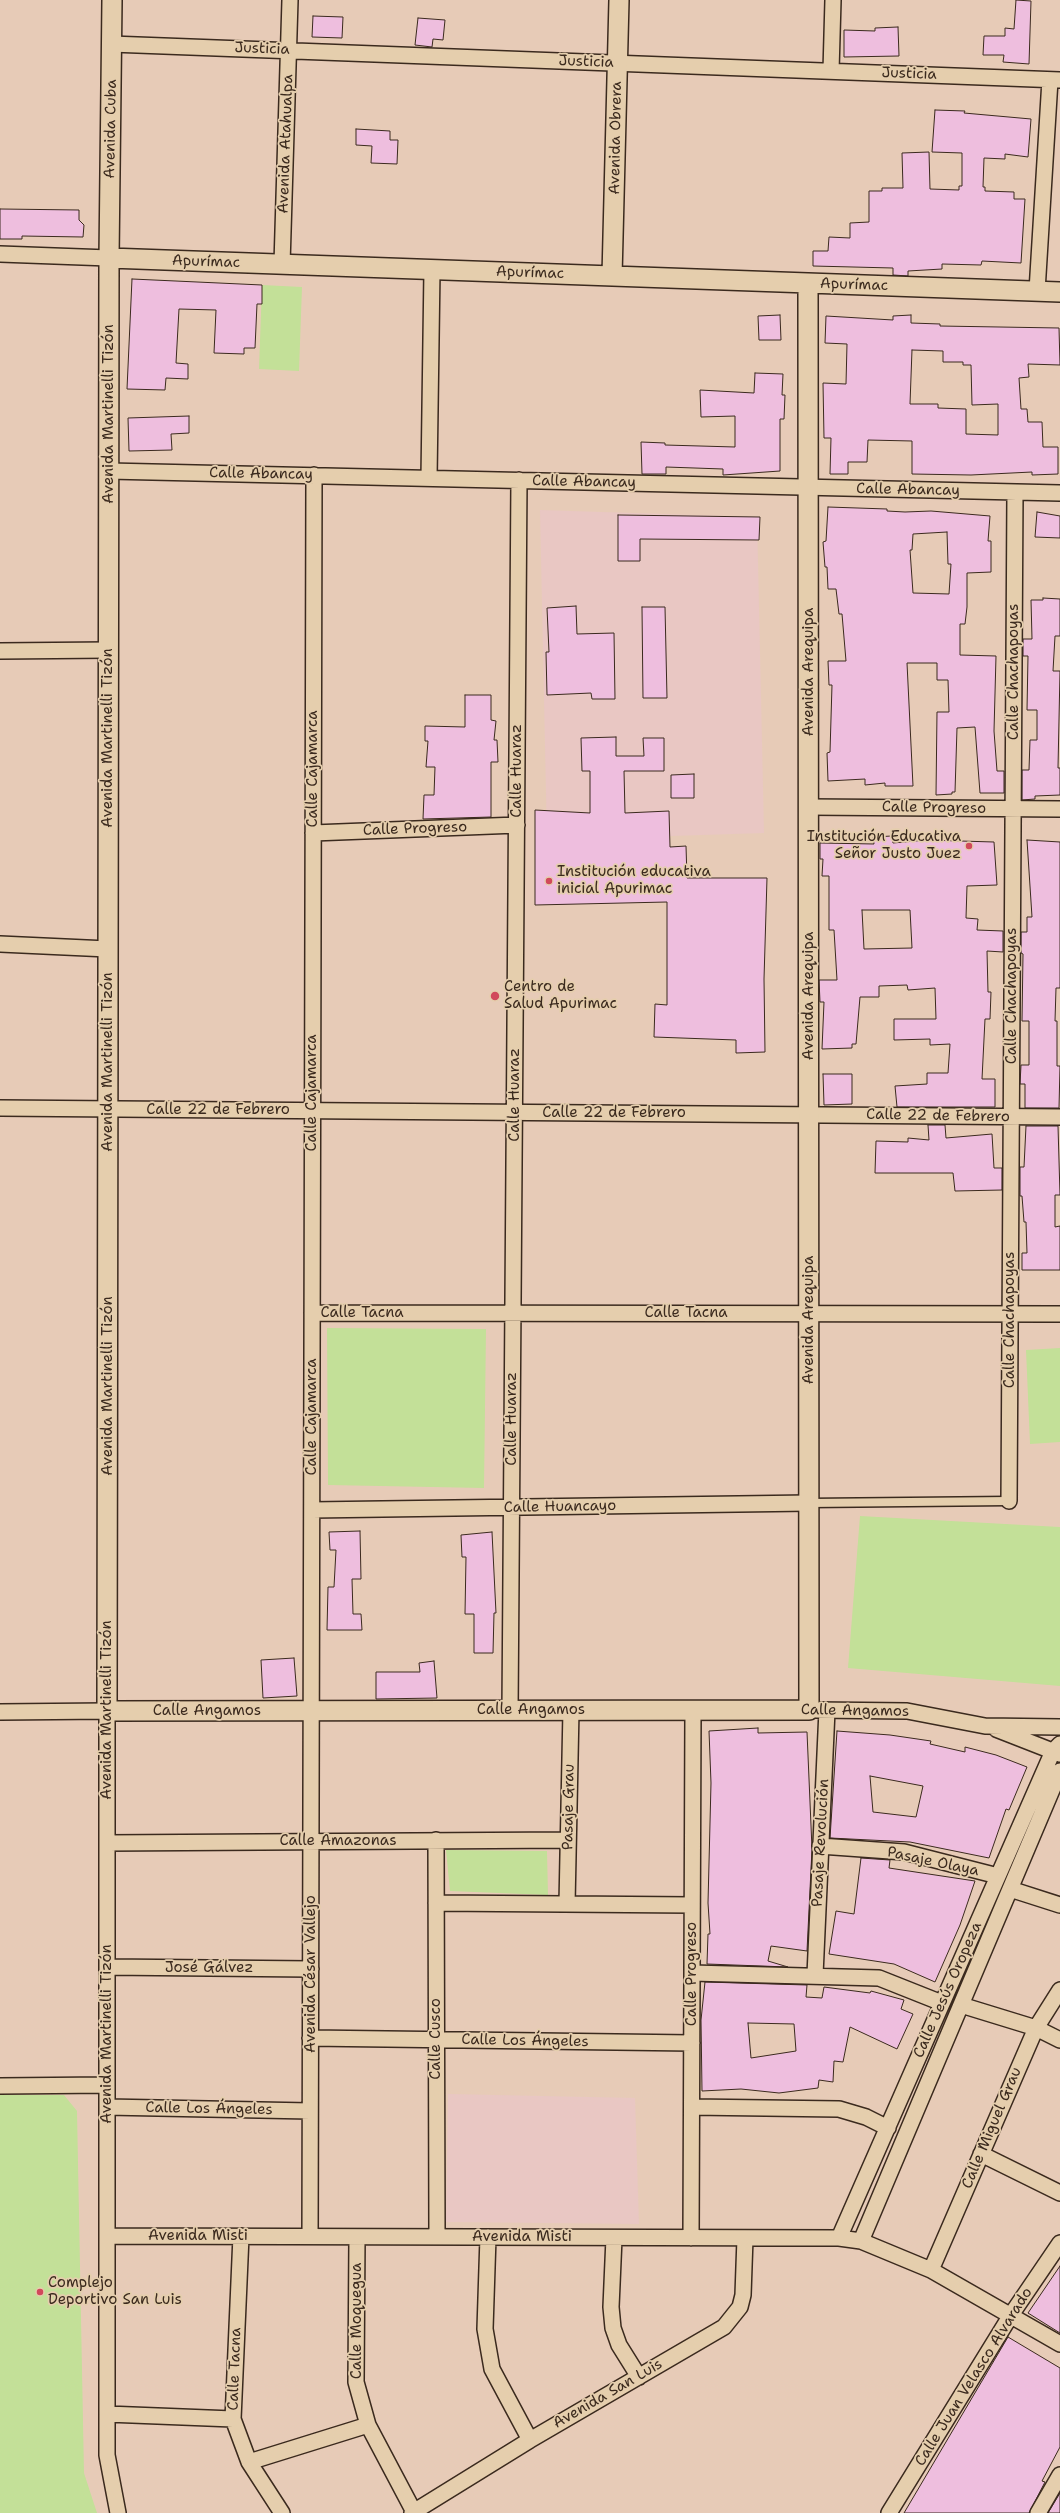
<!DOCTYPE html>
<html>
<head>
<meta charset="utf-8">
<style>
  body { margin:0 }
  canvas { display:block; background:#e7cbb7 }
</style>
</head>
<body>
<canvas width="1060" height="2513"></canvas>
<script>
const ctx = document.querySelector('canvas').getContext('2d');
ctx.lineJoin = 'round';
function paint(path, color) { ctx.fillStyle = color; ctx.fill(path, 'evenodd'); }
const shape = rows => new Path2D(rows.map(r => 'M' + r).join(''));
function trace(path, color, width, dash) { ctx.strokeStyle = color; ctx.lineWidth = width; ctx.lineCap = dash ? 'butt' : 'round'; ctx.setLineDash(dash || []); ctx.stroke(path); }
function write(font, color, halo, rows, align = 'center') {
  ctx.font = font + ' "Shantell Sans",sans-serif'; ctx.lineWidth = 3.5; ctx.setLineDash([]); ctx.textBaseline = 'middle'; ctx.strokeStyle = halo; ctx.fillStyle = color; for (const [text, x, y, turn = 0] of rows) {
    ctx.save(); ctx.translate(x, y); ctx.rotate((+turn || 0) * Math.PI / 180); ctx.textAlign = isNaN(turn) ? turn : align; if (halo) ctx.strokeText(text, 0, 0); ctx.fillText(text, 0, 0); ctx.restore();
  }
}
paint(shape([
  [540,510,757,517,764,833,547,840],
  [448,2094,635,2098,639,2224,446,2222]
]), '#e9c7c3');
paint(shape([
  [262,285,302,287,299,371,259,369],
  [327,1328,486,1329,484,1488,328,1485],
  [1060,1348,1060,1442,1030,1444,1026,1350],
  [860,1516,1060,1527,1060,1686,848,1668],
  [446,1850,547,1851,548,1895,450,1891],
  [0,2095,64,2095,77,2111,84,2473,97,2513,0,2513]
]), '#c3e098');
const building = shape([
  [1016,0,1031,1,1029,64,1003,62,1004,55,983,55,984,36,1005,36,1005,28,1014,29,1016,0],
  [313,16,343,17,342,38,312,37,313,16],
  [418,18,445,20,443,40,433,39,432,47,415,45,418,18],
  [898,27,899,56,844,57,844,30,875,31,875,28,898,27],
  [935,110,965,111,964,113,1031,119,1028,157,1005,154,1005,159,984,158,983,187,985,187,985,191,1014,192,1014,199,1025,199,1021,263,982,261,981,265,942,264,942,269,908,271,908,276,893,275,893,268,813,266,813,251,828,251,829,237,850,238,850,223,869,222,869,191,882,191,882,188,903,188,902,153,929,152,930,189,959,190,959,186,962,186,962,153,932,152,935,110],
  [356,129,390,131,390,140,398,140,397,164,371,163,372,146,356,145,356,129],
  [0,209,79,210,79,220,84,225,83,237,22,236,22,239,0,239,0,209],
  [132,279,262,285,262,304,257,304,255,348,244,348,244,354,214,353,216,310,179,309,176,363,188,364,188,379,166,378,165,390,127,389,132,279],
  [780,315,781,340,759,340,758,316,780,315],
  [911,315,911,323,940,324,940,326,1059,328,1060,365,1028,364,1029,377,1019,378,1021,409,1027,409,1028,422,1042,422,1043,447,1058,447,1058,474,1032,475,1032,472,971,475,912,474,912,441,868,440,867,462,848,462,848,474,830,474,831,438,824,438,823,383,846,384,847,344,825,343,826,316,893,320,893,316,911,315],
  [912,350,943,351,943,362,963,362,963,365,971,365,972,405,998,404,998,435,966,434,966,409,938,408,938,404,910,404,912,350],
  [755,373,783,374,782,395,785,395,784,419,780,419,780,471,723,475,723,469,666,467,666,474,642,474,641,442,665,443,665,445,735,447,735,416,701,417,700,390,754,393,755,373],
  [189,416,189,433,171,434,172,450,129,451,128,418,189,416],
  [828,507,887,509,887,511,905,512,931,511,990,516,988,541,991,541,991,572,967,573,967,607,965,624,960,624,960,655,996,656,994,731,997,771,1004,771,1004,793,980,793,975,727,957,728,955,792,952,792,952,794,936,795,937,712,949,712,948,680,937,680,937,663,907,663,913,786,885,786,885,783,865,785,865,779,828,781,827,753,830,752,832,685,829,685,828,661,846,661,842,614,839,614,836,589,828,589,827,567,825,567,823,542,826,541,828,507],
  [947,532,948,564,951,564,949,594,913,593,910,550,912,550,913,534,947,532],
  [1037,512,1060,516,1060,538,1035,537,1037,512],
  [618,515,760,517,759,540,640,539,640,561,618,561,618,515],
  [1043,598,1060,599,1060,636,1055,636,1053,671,1060,671,1058,768,1060,768,1060,795,1035,796,1035,799,1022,800,1022,770,1029,770,1030,740,1037,740,1037,710,1027,710,1028,656,1023,656,1023,639,1032,639,1031,600,1043,600,1043,598],
  [576,606,577,634,614,633,615,699,592,699,591,693,547,695,546,652,549,652,547,608,576,606],
  [642,607,665,607,667,698,643,698,642,607],
  [465,695,491,695,491,720,496,721,494,740,497,740,498,762,491,762,491,817,423,819,424,795,434,795,435,767,426,767,428,741,425,741,425,726,465,727,465,695],
  [616,737,616,756,644,756,643,738,664,738,664,771,624,771,625,813,669,811,670,847,686,846,687,878,767,878,764,979,765,1052,736,1053,736,1040,654,1037,655,1004,667,1005,667,902,535,905,535,810,590,813,590,771,582,771,581,738,616,737],
  [694,774,694,798,671,798,671,775,694,774],
  [892,836,893,843,926,840,994,842,997,885,967,886,966,918,978,919,977,930,1003,931,1003,952,987,951,988,992,991,992,990,1019,985,1019,982,1079,995,1079,995,1107,897,1107,895,1086,927,1084,927,1073,948,1073,950,1044,930,1045,930,1039,894,1040,894,1019,936,1019,935,988,908,990,907,985,879,986,879,997,860,997,856,1044,852,1044,852,1048,822,1049,824,1002,820,1002,819,980,837,980,834,930,829,930,829,876,822,876,823,859,820,859,820,843,874,844,873,837,892,836],
  [862,910,910,910,912,948,864,949,862,910],
  [1027,840,1060,842,1060,988,1056,988,1055,1021,1057,1021,1057,1066,1060,1066,1059,1108,1025,1108,1025,1084,1020,1084,1021,1065,1029,1065,1029,1021,1022,1021,1023,954,1021,953,1021,932,1027,932,1027,917,1032,917,1027,840],
  [823,1074,852,1074,852,1104,824,1105,823,1074],
  [928,1125,945,1125,946,1138,992,1134,994,1168,1002,1168,1002,1190,955,1191,953,1173,875,1173,876,1141,908,1142,908,1138,929,1140,928,1125],
  [1026,1126,1058,1126,1060,1195,1055,1195,1055,1227,1060,1226,1060,1270,1022,1270,1022,1253,1027,1253,1026,1222,1024,1222,1022,1196,1020,1196,1020,1167,1024,1167,1026,1126],
  [360,1531,361,1579,352,1579,353,1614,361,1614,362,1630,327,1630,328,1587,334,1587,336,1550,330,1550,329,1532,360,1531],
  [492,1532,496,1613,494,1613,493,1653,474,1653,474,1614,465,1614,466,1557,462,1557,461,1535,492,1532],
  [294,1658,297,1696,263,1698,261,1660,294,1658],
  [434,1661,437,1698,376,1699,376,1672,420,1672,419,1663,434,1661],
  [758,1728,758,1733,807,1732,812,1849,807,1951,771,1946,768,1961,788,1967,707,1964,708,1934,710,1934,708,1903,711,1783,709,1731,758,1728],
  [837,1731,890,1735,931,1741,930,1744,965,1752,965,1747,996,1755,1027,1767,1009,1810,1006,1809,989,1858,910,1842,830,1838,837,1731],
  [870,1776,923,1786,916,1817,873,1812,870,1776],
  [861,1858,890,1860,889,1868,975,1881,960,1925,935,1982,894,1964,829,1954,836,1911,854,1914,861,1858],
  [705,1982,807,1985,806,1997,822,1998,824,1987,870,1993,871,1991,904,2000,901,2009,913,2014,897,2049,850,2027,843,2062,834,2061,833,2082,819,2080,818,2088,779,2093,741,2089,702,2091,701,2020,705,1982],
  [748,2023,794,2024,796,2051,751,2058,748,2023],
  [1060,2266,1060,2333,1028,2313,1060,2266],
  [1008,2337,1060,2368,1060,2447,1042,2481,1045,2482,1029,2513,904,2513,1008,2337],
  [1060,2493,1060,2513,1048,2513,1060,2493]
]);
paint(building, '#eebede');
trace(building, '#3b2a1e', 1);
const service = shape([
  [809,1503,1009,1501]
]);
const minor = shape([
  [111,44,1060,80],
  [831,71,833,0],
  [0,254,109,258],
  [282,264,290,0],
  [1037,291,1050,80],
  [109,471,1060,493],
  [429,478,432,270],
  [0,651,109,650],
  [809,807,1060,809],
  [313,833,517,825],
  [0,944,108,949],
  [0,1108,1060,1117],
  [312,1313,1060,1314],
  [1009,1501,1015,492],
  [312,1510,809,1503],
  [510,1710,519,480],
  [816,1710,907,1711,985,1726,1060,1727],
  [0,1712,107,1711,107,2455,118,2513],
  [996,1729,1060,1754],
  [436,1840,437,2237],
  [107,1843,568,1840],
  [820,1846,904,1852,998,1876],
  [1010,1889,1060,1905],
  [436,1903,692,1905],
  [567,1904,571,1710],
  [107,1967,311,1969],
  [692,1973,879,1978,942,2003],
  [815,1975,827,1710],
  [961,2005,1036,2028,1060,2040],
  [310,2038,692,2043],
  [0,2086,107,2085],
  [107,2107,310,2111],
  [692,2107,839,2109,866,2117,888,2128],
  [981,2154,1060,2193],
  [107,2236,839,2238,861,2241,931,2270,1060,2344],
  [241,2236,233,2419,249,2462,282,2513],
  [310,2236,314,475],
  [357,2237,356,2382,368,2425,414,2512],
  [488,2237,485,2329,492,2369,530,2440],
  [614,2238,611,2307,613,2328,619,2345,639,2377],
  [691,2238,693,1710],
  [839,2238,1053,1751,1060,1744],
  [861,2241,1060,1771],
  [931,2270,1036,2028,1060,1990],
  [107,2414,233,2419],
  [249,2462,368,2425],
  [412,2513,530,2440,724,2327,740,2307,743,2295,745,2238],
  [889,2513,1011,2315,1060,2243],
  [1038,2513,1060,2475]
]);
const tertiary = shape([
  [112,0,109,258,107,1711,809,1710,808,283],
  [109,258,1060,292],
  [612,276,619,0]
]);
trace(service, '#3b2a1e', 11);
trace(minor, '#3b2a1e', 18);
trace(tertiary, '#3b2a1e', 22);
trace(service, '#e5cead', 8);
trace(minor, '#e5cead', 15);
trace(tertiary, '#e5cead', 19);
for (const [x, y, r, color] of [
  [969,846,4,"#d1495b"],
  [549,881,4,"#d1495b"],
  [495,996,5,"#d1495b"],
  [40,2292,4,"#d1495b"]
]) { const dot = new Path2D(); dot.arc(x, y, r, 0, 2 * Math.PI); ctx.fillStyle = color; ctx.fill(dot); trace(dot, '#e5cead', 1.5); }
write('15px', '#3b2a1e', '#e5cead', [
  ["Justicia",262,49,2],
  ["Justicia",586,62,2],
  ["Justicia",909,74,2],
  ["Avenida Cuba",111,129,-89],
  ["Avenida Obrera",616,138,-89],
  ["Avenida Atahualpa",286,144,-88],
  ["Apurímac",206,262,2],
  ["Apurímac",530,273,2],
  ["Apurímac",854,285,2],
  ["Avenida Martinelli Tizón",109,414,-90],
  ["Calle Abancay",261,474,1],
  ["Calle Abancay",584,482,1],
  ["Calle Abancay",908,490,1],
  ["Avenida Arequipa",809,672,-90],
  ["Calle Chachapoyas",1014,672,-90],
  ["Avenida Martinelli Tizón",108,738,-90],
  ["Calle Cajamarca",313,769,-90],
  ["Calle Huaraz",517,771,-90],
  ["Calle Progreso",934,808,1],
  ["Calle Progreso",415,829,-2],
  ["Avenida Arequipa",809,996,-90],
  ["Calle Chachapoyas",1012,996,-90],
  ["Avenida Martinelli Tizón",108,1062,-90],
  ["Calle Cajamarca",312,1093,-90],
  ["Calle Huaraz",515,1095,-90],
  ["Calle 22 de Febrero",218,1110],
  ["Calle 22 de Febrero",614,1113],
  ["Calle 22 de Febrero",938,1116,1],
  ["Calle Tacna",362,1313],
  ["Calle Tacna",686,1313],
  ["Avenida Arequipa",809,1320,-90],
  ["Calle Chachapoyas",1010,1320,-90],
  ["Avenida Martinelli Tizón",108,1386,-90],
  ["Calle Cajamarca",312,1417,-90],
  ["Calle Huaraz",512,1419,-90],
  ["Calle Huancayo",560,1507,-1],
  ["Avenida Martinelli Tizón",107,1710,-90],
  ["Calle Angamos",531,1710],
  ["Calle Angamos",207,1711],
  ["Calle Angamos",855,1711,1],
  ["Pasaje Grau",569,1807,-89],
  ["Calle Amazonas",338,1841],
  ["Pasaje Revolución",821,1843,-87],
  ["Pasaje Olaya",933,1862,12],
  ["José Gálvez",209,1968],
  ["Avenida César Vallejo",311,1974,-90],
  ["Calle Progreso",692,1974,-90],
  ["Calle Jesús Oropeza",948,1990,-66],
  ["Avenida Martinelli Tizón",107,2034,-90],
  ["Calle Cusco",436,2039,-90],
  ["Calle Los Ángeles",525,2041,1],
  ["Calle Los Ángeles",209,2109,1],
  ["Calle Miguel Grau",992,2128,-67],
  ["Avenida Misti",198,2236],
  ["Avenida Misti",522,2237],
  ["Calle Moquegua",357,2321,-90],
  ["Calle Tacna",235,2369,-88],
  ["Calle Juan Velasco Alvarado",974,2377,-58],
  ["Avenida San Luis",608,2394,-30]
]);
write('15px', '#3b2a1e', '#e5cead', [
  ["Institución Educativa",961,837,"right"],
  ["Señor Justo Juez",961,854,"right"],
  ["Institución educativa",557,872],
  ["inicial Apurimac",557,889],
  ["Centro de",504,987],
  ["Salud Apurimac",504,1004],
  ["Complejo",48,2283],
  ["Deportivo San Luis",48,2300]
], 'left');
</script>
</body>
</html>
